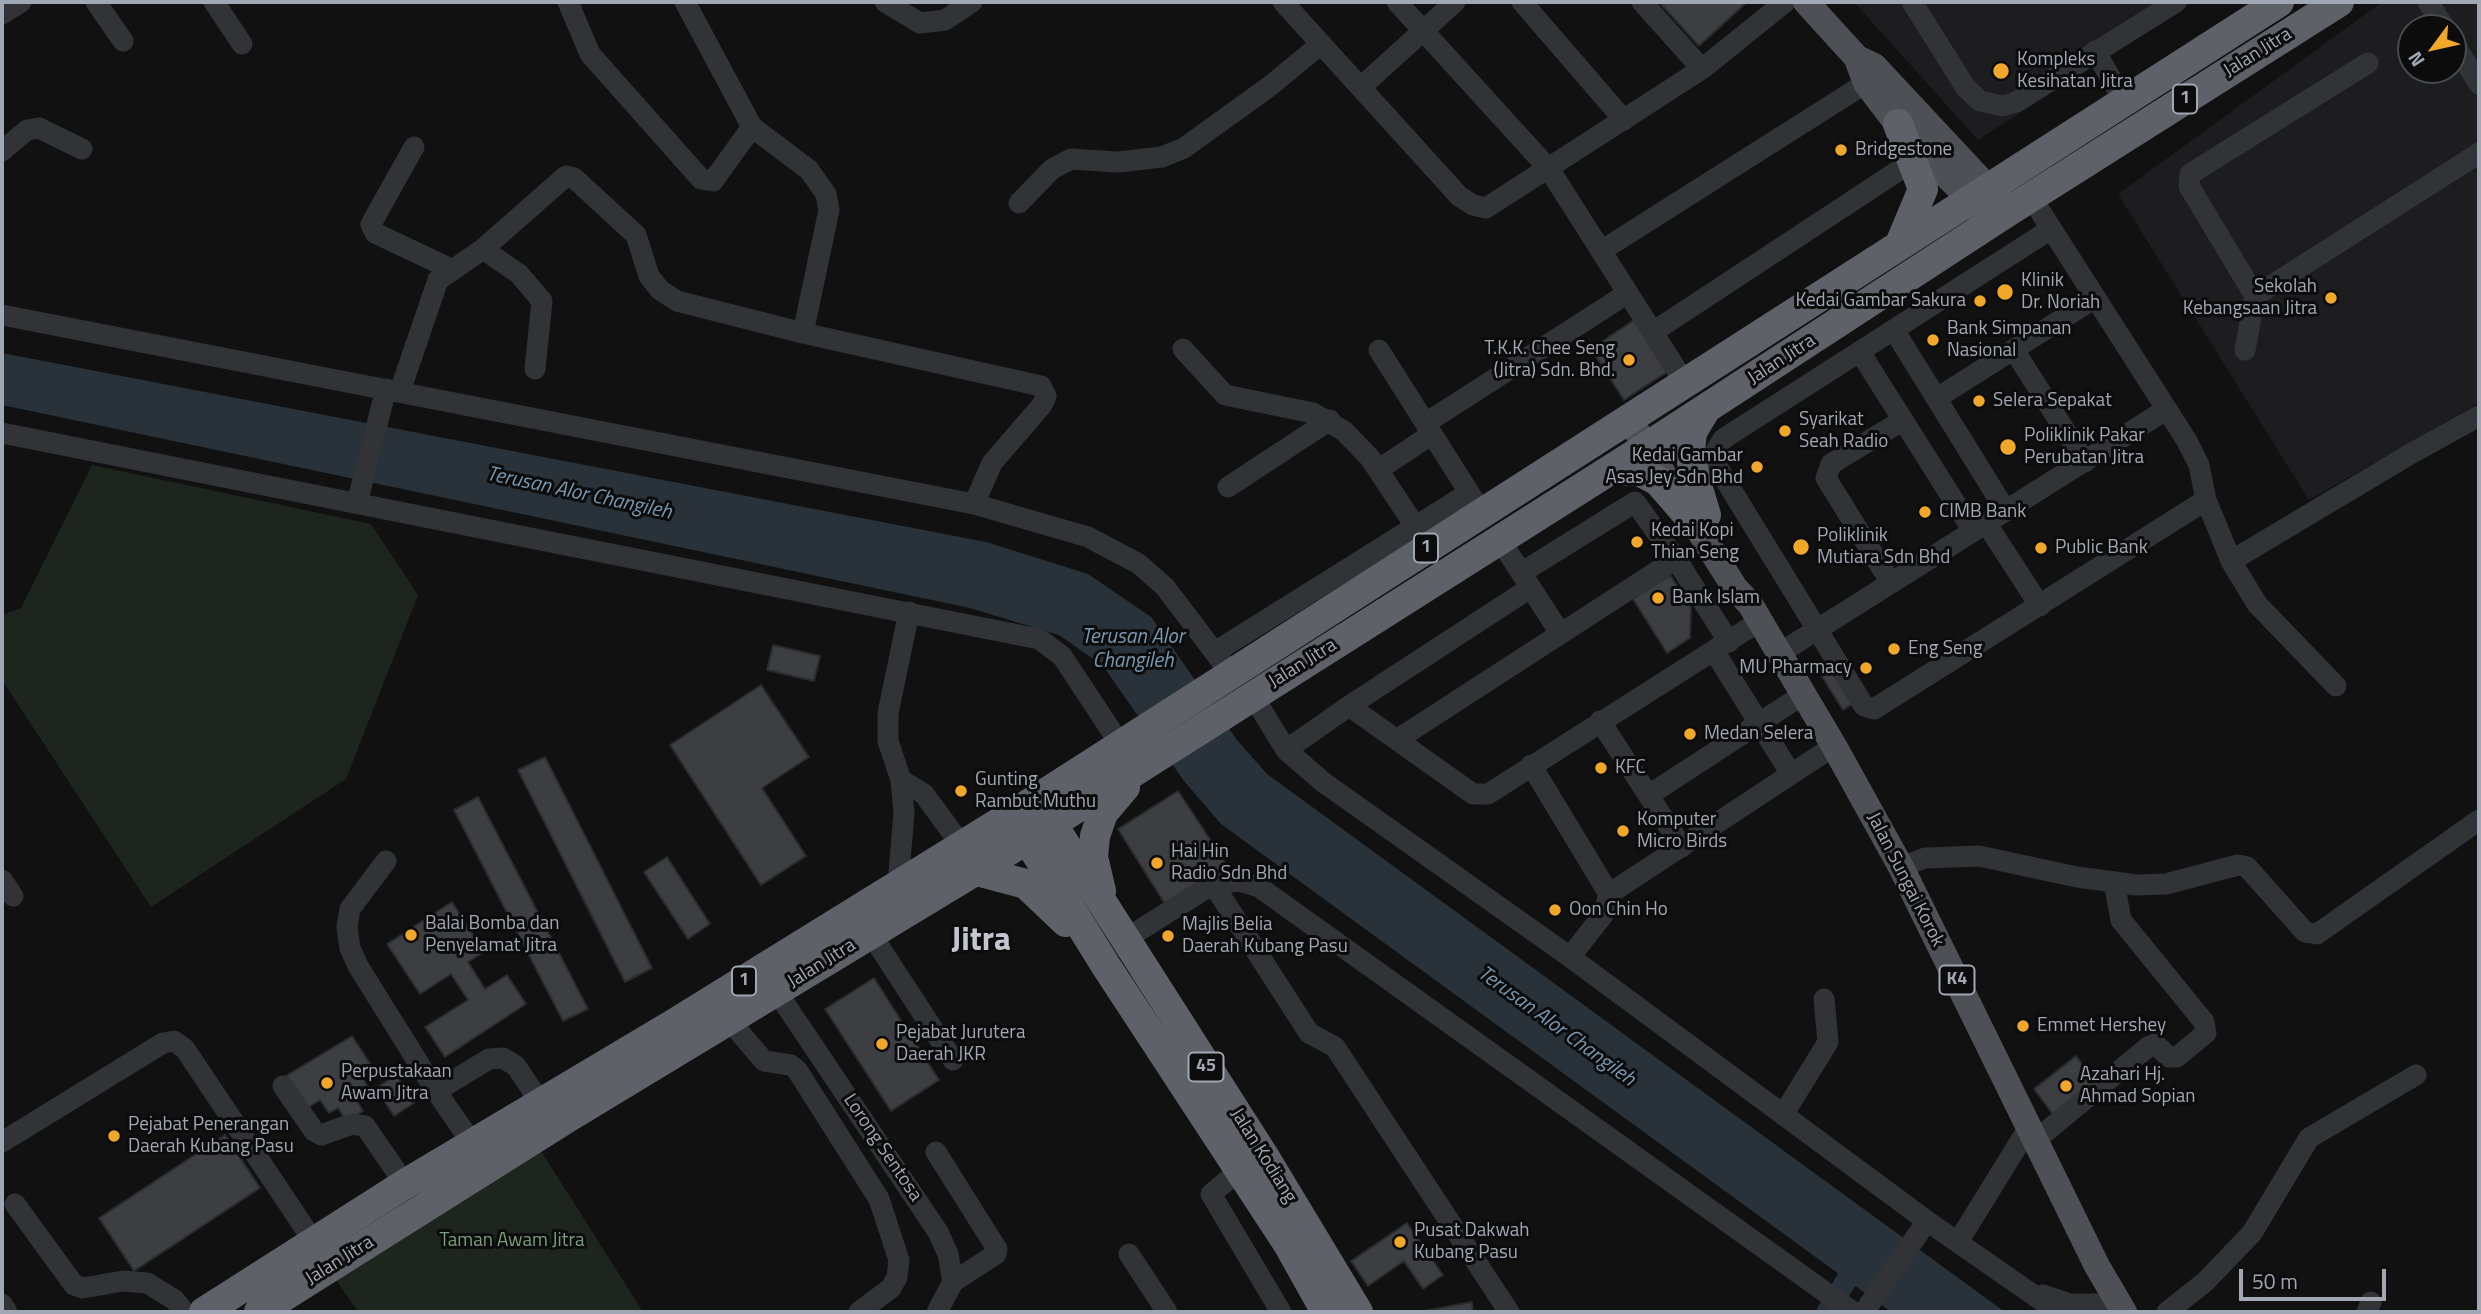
<!DOCTYPE html>
<html>
<head>
<meta charset="utf-8">
<style>
  body { margin:0 }
  #map { position:relative; width:2481px; height:1314px; overflow:hidden; background:#111112; font-family:"Titillium Web",sans-serif }
  canvas { display:block }
  .frame { position:absolute; inset:0; border:4px solid #a2a8b3; pointer-events:none }
  .north { position:absolute; left:2397px; top:14px; width:70px; height:70px; box-sizing:border-box; background:#0c0c0d; border:2px solid #484a4f; border-radius:50%; rotate:237deg; font-size:19px; font-weight:700; line-height:28px; text-align:center; color:#a2a8b3 }
  .north::after { content:''; display:block; margin:auto; width:24px; height:32px; background:#f1a82a; clip-path:polygon(50% 0,100% 100%,50% 72%,0 100%) }
  .scale { position:absolute; left:2239px; top:1269px; width:147px; height:32px; box-sizing:border-box; border:4px solid #a2a8b3; border-top:0; padding-left:9px; font-size:21px; line-height:24px; white-space:nowrap; color:#a2a8b3; -webkit-text-stroke:5px #0c0c0d; paint-order:stroke }
</style>
</head>
<body>
<div id="map">
<canvas width="2481" height="1314"></canvas>
<div class="frame"></div>
<div class="north">N</div>
<div class="scale">50 m</div>
</div>
<script>
const ctx = document.querySelector('canvas').getContext('2d');
ctx.lineJoin = 'round';
function paint(path, color) { ctx.fillStyle = color; ctx.fill(path, 'evenodd'); }
const shape = rows => new Path2D(rows.map(r => 'M' + r).join(''));
function trace(path, color, width, dash) { ctx.strokeStyle = color; ctx.lineWidth = width; ctx.lineCap = dash ? 'butt' : 'round'; ctx.setLineDash(dash || []); ctx.stroke(path); }
function write(font, color, halo, rows, align = 'center') {
  ctx.font = font + ' "Titillium Web",sans-serif'; ctx.lineWidth = 6; ctx.setLineDash([]); ctx.textBaseline = 'middle'; ctx.strokeStyle = halo; ctx.fillStyle = color; for (const [text, x, y, turn = 0] of rows) {
    ctx.save(); ctx.translate(x, y); ctx.rotate((+turn || 0) * Math.PI / 180); ctx.textAlign = isNaN(turn) ? turn : align; if (halo) ctx.strokeText(text, 0, 0); ctx.fillText(text, 0, 0); ctx.restore();
  }
}
paint(shape([
  [1854,2,2193,2,1978,140],
  [2382,2,2479,2,2479,403,2309,500,2118,194],
  [2411,28,2453,28,2453,70,2411,70]
]), '#1d1d1f');
paint(shape([
  [92,465,371,524,418,595,346,779,151,907,2,680,2,615,21,608],
  [536,1143,643,1312,358,1312,330,1271]
]), '#1d251e');
paint(shape([
  [2,353,986,542,1088,574,1151,617,1237,740,1267,774,2005,1312,1891,1312,1221,824,1184,781,1103,666,1059,635,970,608,2,405]
]), '#293238');
trace(shape([
  [1827,1312,1861,1256]
]), '#293238', 21);
const building = shape([
  [1659,2,1747,2,1699,46,1659,2],
  [1634,320,1667,372,1624,400,1591,349,1634,320],
  [1670,575,1691,608,1690,638,1667,653,1633,599,1670,575],
  [773,645,820,656,814,681,767,670,773,645],
  [1833,668,1855,702,1843,710,1821,675,1833,668],
  [761,685,809,757,762,788,806,856,761,885,670,745,761,685],
  [545,757,652,968,625,982,518,770,545,757],
  [1178,791,1227,865,1165,904,1118,829,1178,791],
  [478,797,588,1009,563,1021,454,810,478,797],
  [667,857,710,924,688,939,644,872,667,857],
  [452,902,484,952,468,962,485,989,507,975,526,1004,445,1057,425,1027,468,1000,451,974,420,994,387,944,452,902],
  [874,978,939,1080,891,1111,825,1009,874,978],
  [352,1036,373,1068,361,1075,369,1089,355,1098,363,1111,346,1121,338,1108,329,1113,320,1100,304,1110,284,1077,352,1036],
  [2076,1056,2097,1084,2055,1117,2034,1089,2076,1056],
  [396,1075,414,1103,394,1116,376,1088,396,1075],
  [225,1135,260,1188,134,1271,99,1218,225,1135],
  [1407,1223,1443,1275,1423,1289,1404,1261,1368,1286,1351,1261,1407,1223],
  [1472,1302,1473,1312,1424,1311,1472,1302]
]);
paint(building, '#3d3e42');
trace(building, '#2b2b2e', 2);
trace(shape([
  [96,2,123,41],
  [214,2,242,44],
  [568,2,590,54,701,179,713,181,752,127],
  [685,2,752,127,809,170,826,194,829,210,803,333],
  [885,2,920,23,945,20,972,2],
  [1283,2,1459,196,1473,205,1486,208,1702,69,1785,2],
  [1397,2,1549,169,1685,383],
  [1522,2,1624,120],
  [1642,2,1702,69],
  [1912,2,1966,88,1980,101,2003,106,2016,102,2176,2],
  [2428,2,2445,28],
  [2,14,21,2],
  [2453,42,2479,84],
  [2095,51,2124,101],
  [1361,87,1455,2],
  [414,147,371,224,375,233,451,269],
  [2,151,27,130,39,128,82,149],
  [2031,197,2187,441,2199,465,2206,500,2216,524,2231,561,2257,604,2336,686],
  [1019,203,1052,169,1071,159,1118,162,1162,157,1184,148,1270,86,1321,44],
  [2051,229,1723,439,1713,456,1718,468,1864,706,1874,709,2206,500],
  [483,249,519,274,542,301,535,369],
  [1601,251,1866,83],
  [2255,296,2479,153],
  [2,315,974,504,1088,537,1139,564,1165,587,1231,674],
  [1894,330,2006,511],
  [1653,332,1913,161],
  [1183,349,1225,395,1313,413,1344,431,1370,458,1429,547],
  [1379,350,1477,505],
  [2014,350,2085,462],
  [2245,350,2255,296,2189,186,2190,174,2368,63],
  [1860,352,1973,531],
  [400,391,438,280,483,249,566,176,574,178,636,235,649,276,660,290,677,301,803,333,1041,386,1046,396,1042,405,992,463,974,504],
  [1937,398,2095,298],
  [1426,423,1628,293],
  [2,433,1039,639,1062,656,1120,744],
  [1378,470,1432,434],
  [1228,487,1330,420],
  [357,503,386,389],
  [1986,523,2040,606],
  [1500,540,1560,633],
  [1676,559,1729,642],
  [2231,561,2412,453,2479,416],
  [1891,583,1826,478,1831,464,1903,420],
  [1714,651,1791,774],
  [1215,652,1469,493],
  [1780,653,2167,409],
  [1253,696,1286,750,1323,782,1570,957,1927,1221,2058,1312],
  [1349,706,1530,588],
  [1600,721,1682,847],
  [1398,739,1676,559,1635,502,1521,573],
  [1286,750,1349,706,1473,794,1488,794,1760,621],
  [1531,765,1609,894],
  [901,780,924,794,962,846],
  [1649,795,1804,694],
  [386,861,350,909,347,927,350,948,358,966,436,1091,472,1143],
  [1901,867,1925,858,1979,856,2077,877,2137,885,2166,884,2238,865,2247,867,2305,932,2317,934,2479,820],
  [2,880,13,896],
  [898,884,904,813,901,780,888,741,888,713,909,612],
  [1213,884,1309,1033,1335,1047,1509,1312],
  [871,934,953,1060],
  [1124,940,1213,884,1239,881,1259,887,1853,1312],
  [1570,957,1603,915,1609,894,1834,746],
  [777,992,938,1232,948,1254,953,1282,937,1312],
  [729,1020,764,1061,791,1065,797,1070,879,1199,899,1260,897,1277,891,1288,859,1312],
  [283,1086,314,1131,321,1135,352,1124,365,1126,405,1184],
  [436,1091,489,1059,503,1058,516,1066,540,1102],
  [1783,1115,1828,1042,1824,999],
  [2036,1140,2148,1047,2155,1044,2169,1057,2177,1057,2206,1033,2204,1022,2121,920,2114,882],
  [2,1142,163,1043,174,1041,185,1049,314,1242],
  [936,1152,997,1249,996,1254,953,1282],
  [1240,1170,1211,1194,1281,1312],
  [15,1204,74,1285,83,1288,123,1281,147,1283,175,1300,184,1312],
  [1958,1242,2029,1127],
  [1129,1254,1167,1312],
  [2043,1295,2070,1304,2118,1304],
  [2,1304,7,1312],
  [1864,1312,1927,1221],
  [2167,1312,2205,1282,2252,1233,2309,1138,2416,1075],
  [2367,1312,2371,1302]
]), '#323337', 21);
trace(shape([
  [1806,2,1857,58,1874,66,2002,203],
  [1857,59,1866,83,1908,138,1970,199,1989,224],
  [1629,419,1735,588,1750,604,1834,746,1901,867,2097,1266,2124,1312]
]), '#4e5056', 26);
trace(shape([
  [1898,124,1923,189,1900,244],
  [1706,409,1692,432,1690,451,1695,479,1706,515],
  [1610,470,1639,471,1658,481,1697,526],
  [1042,808,1264,1156,1358,1312],
  [1018,824,1106,966,1288,1244,1326,1312],
  [977,871,1026,884,1066,922],
  [1101,891,1093,857,1095,836,1103,813,1125,787],
  [204,1312,405,1184,672,1025,1013,814,2279,2],
  [259,1312,567,1118,1028,839,1659,439,2009,211,2339,2]
]), '#5e6168', 30);
for (const [x, y, r, color] of [
  [2001,71,9,"#f1a82a"],
  [1841,150,7,"#f1a82a"],
  [2005,292,9,"#f1a82a"],
  [2331,298,7,"#f1a82a"],
  [1980,301,7,"#f1a82a"],
  [1933,340,7,"#f1a82a"],
  [1629,360,7,"#f1a82a"],
  [1979,401,7,"#f1a82a"],
  [1785,431,7,"#f1a82a"],
  [2008,447,9,"#f1a82a"],
  [1757,467,7,"#f1a82a"],
  [1925,512,7,"#f1a82a"],
  [1637,542,7,"#f1a82a"],
  [1801,547,9,"#f1a82a"],
  [2041,548,7,"#f1a82a"],
  [1658,598,7,"#f1a82a"],
  [1894,649,7,"#f1a82a"],
  [1866,668,7,"#f1a82a"],
  [1690,734,7,"#f1a82a"],
  [1601,768,7,"#f1a82a"],
  [961,791,7,"#f1a82a"],
  [1623,831,7,"#f1a82a"],
  [1157,863,7,"#f1a82a"],
  [1555,910,7,"#f1a82a"],
  [411,935,7,"#f1a82a"],
  [1168,936,7,"#f1a82a"],
  [2023,1026,7,"#f1a82a"],
  [882,1044,7,"#f1a82a"],
  [327,1083,7,"#f1a82a"],
  [2066,1086,7,"#f1a82a"],
  [114,1136,7,"#f1a82a"],
  [1400,1242,7,"#f1a82a"]
]) { const dot = new Path2D(); dot.arc(x, y, r, 0, 2 * Math.PI); ctx.fillStyle = color; ctx.fill(dot); trace(dot, '#0c0c0d', 2.5); }
for (const [x, y, w] of [
  [2185,99,24],
  [1426,548,24],
  [1957,980,35],
  [744,981,24],
  [1206,1067,35]
]) { const box = new Path2D(); box.roundRect(x - w / 2, y - 14.5, w, 29, 5); ctx.fillStyle = '#0c0c0d'; ctx.fill(box); trace(box, '#a2a8b3', 2); }
write('bold 18px', '#a2a8b3', null, [
  ["1",2185,99],
  ["1",1426,548],
  ["K4",1957,980],
  ["1",744,981],
  ["45",1206,1067]
]);
write('19px', '#a2a8b3', '#0c0c0d', [
  ["Jalan Jitra",2258,53,-32],
  ["Jalan Jitra",1782,360,-33],
  ["Jalan Jitra",1303,664,-32],
  ["Jalan Sungai Korok",1905,880,63],
  ["Jalan Jitra",822,964,-32],
  ["Lorong Sentosa",882,1148,56],
  ["Jalan Kodiang",1263,1156,58],
  ["Jalan Jitra",340,1261,-32]
]);
write('19px', '#a2a8b3', '#0c0c0d', [
  ["Kompleks",2017,60],
  ["Kesihatan Jitra",2017,82],
  ["Bridgestone",1855,150],
  ["Klinik",2021,281],
  ["Dr. Noriah",2021,303],
  ["Sekolah",2317,287,"right"],
  ["Kebangsaan Jitra",2317,309,"right"],
  ["Kedai Gambar Sakura",1966,301,"right"],
  ["Bank Simpanan",1947,329],
  ["Nasional",1947,351],
  ["T.K.K. Chee Seng",1615,349,"right"],
  ["(Jitra) Sdn. Bhd.",1615,371,"right"],
  ["Selera Sepakat",1993,401],
  ["Syarikat",1799,420],
  ["Seah Radio",1799,442],
  ["Poliklinik Pakar",2024,436],
  ["Perubatan Jitra",2024,458],
  ["Kedai Gambar",1743,456,"right"],
  ["Asas Jey Sdn Bhd",1743,478,"right"],
  ["CIMB Bank",1939,512],
  ["Kedai Kopi",1651,531],
  ["Thian Seng",1651,553],
  ["Poliklinik",1817,536],
  ["Mutiara Sdn Bhd",1817,558],
  ["Public Bank",2055,548],
  ["Bank Islam",1672,598],
  ["Eng Seng",1908,649],
  ["MU Pharmacy",1852,668,"right"],
  ["Medan Selera",1704,734],
  ["KFC",1615,768],
  ["Gunting",975,780],
  ["Rambut Muthu",975,802],
  ["Komputer",1637,820],
  ["Micro Birds",1637,842],
  ["Hai Hin",1171,852],
  ["Radio Sdn Bhd",1171,874],
  ["Oon Chin Ho",1569,910],
  ["Balai Bomba dan",425,924],
  ["Penyelamat Jitra",425,946],
  ["Majlis Belia",1182,925],
  ["Daerah Kubang Pasu",1182,947],
  ["Emmet Hershey",2037,1026],
  ["Pejabat Jurutera",896,1033],
  ["Daerah JKR",896,1055],
  ["Perpustakaan",341,1072],
  ["Awam Jitra",341,1094],
  ["Azahari Hj.",2080,1075],
  ["Ahmad Sopian",2080,1097],
  ["Pejabat Penerangan",128,1125],
  ["Daerah Kubang Pasu",128,1147],
  ["Pusat Dakwah",1414,1231],
  ["Kubang Pasu",1414,1253]
], 'left');
write('19px', '#799e7a', '#0c0c0d', [
  ["Taman Awam Jitra",512,1241]
]);
write('italic 21px', '#7897af', '#0c0c0d', [
  ["Terusan Alor Changileh",579,494,12],
  ["Terusan Alor",1133,638],
  ["Changileh",1133,662],
  ["Terusan Alor Changileh",1556,1027,36]
]);
write('bold 33px', '#c3c6cf', '#0c0c0d', [
  ["Jitra",981,942]
]);
</script>
</body>
</html>
